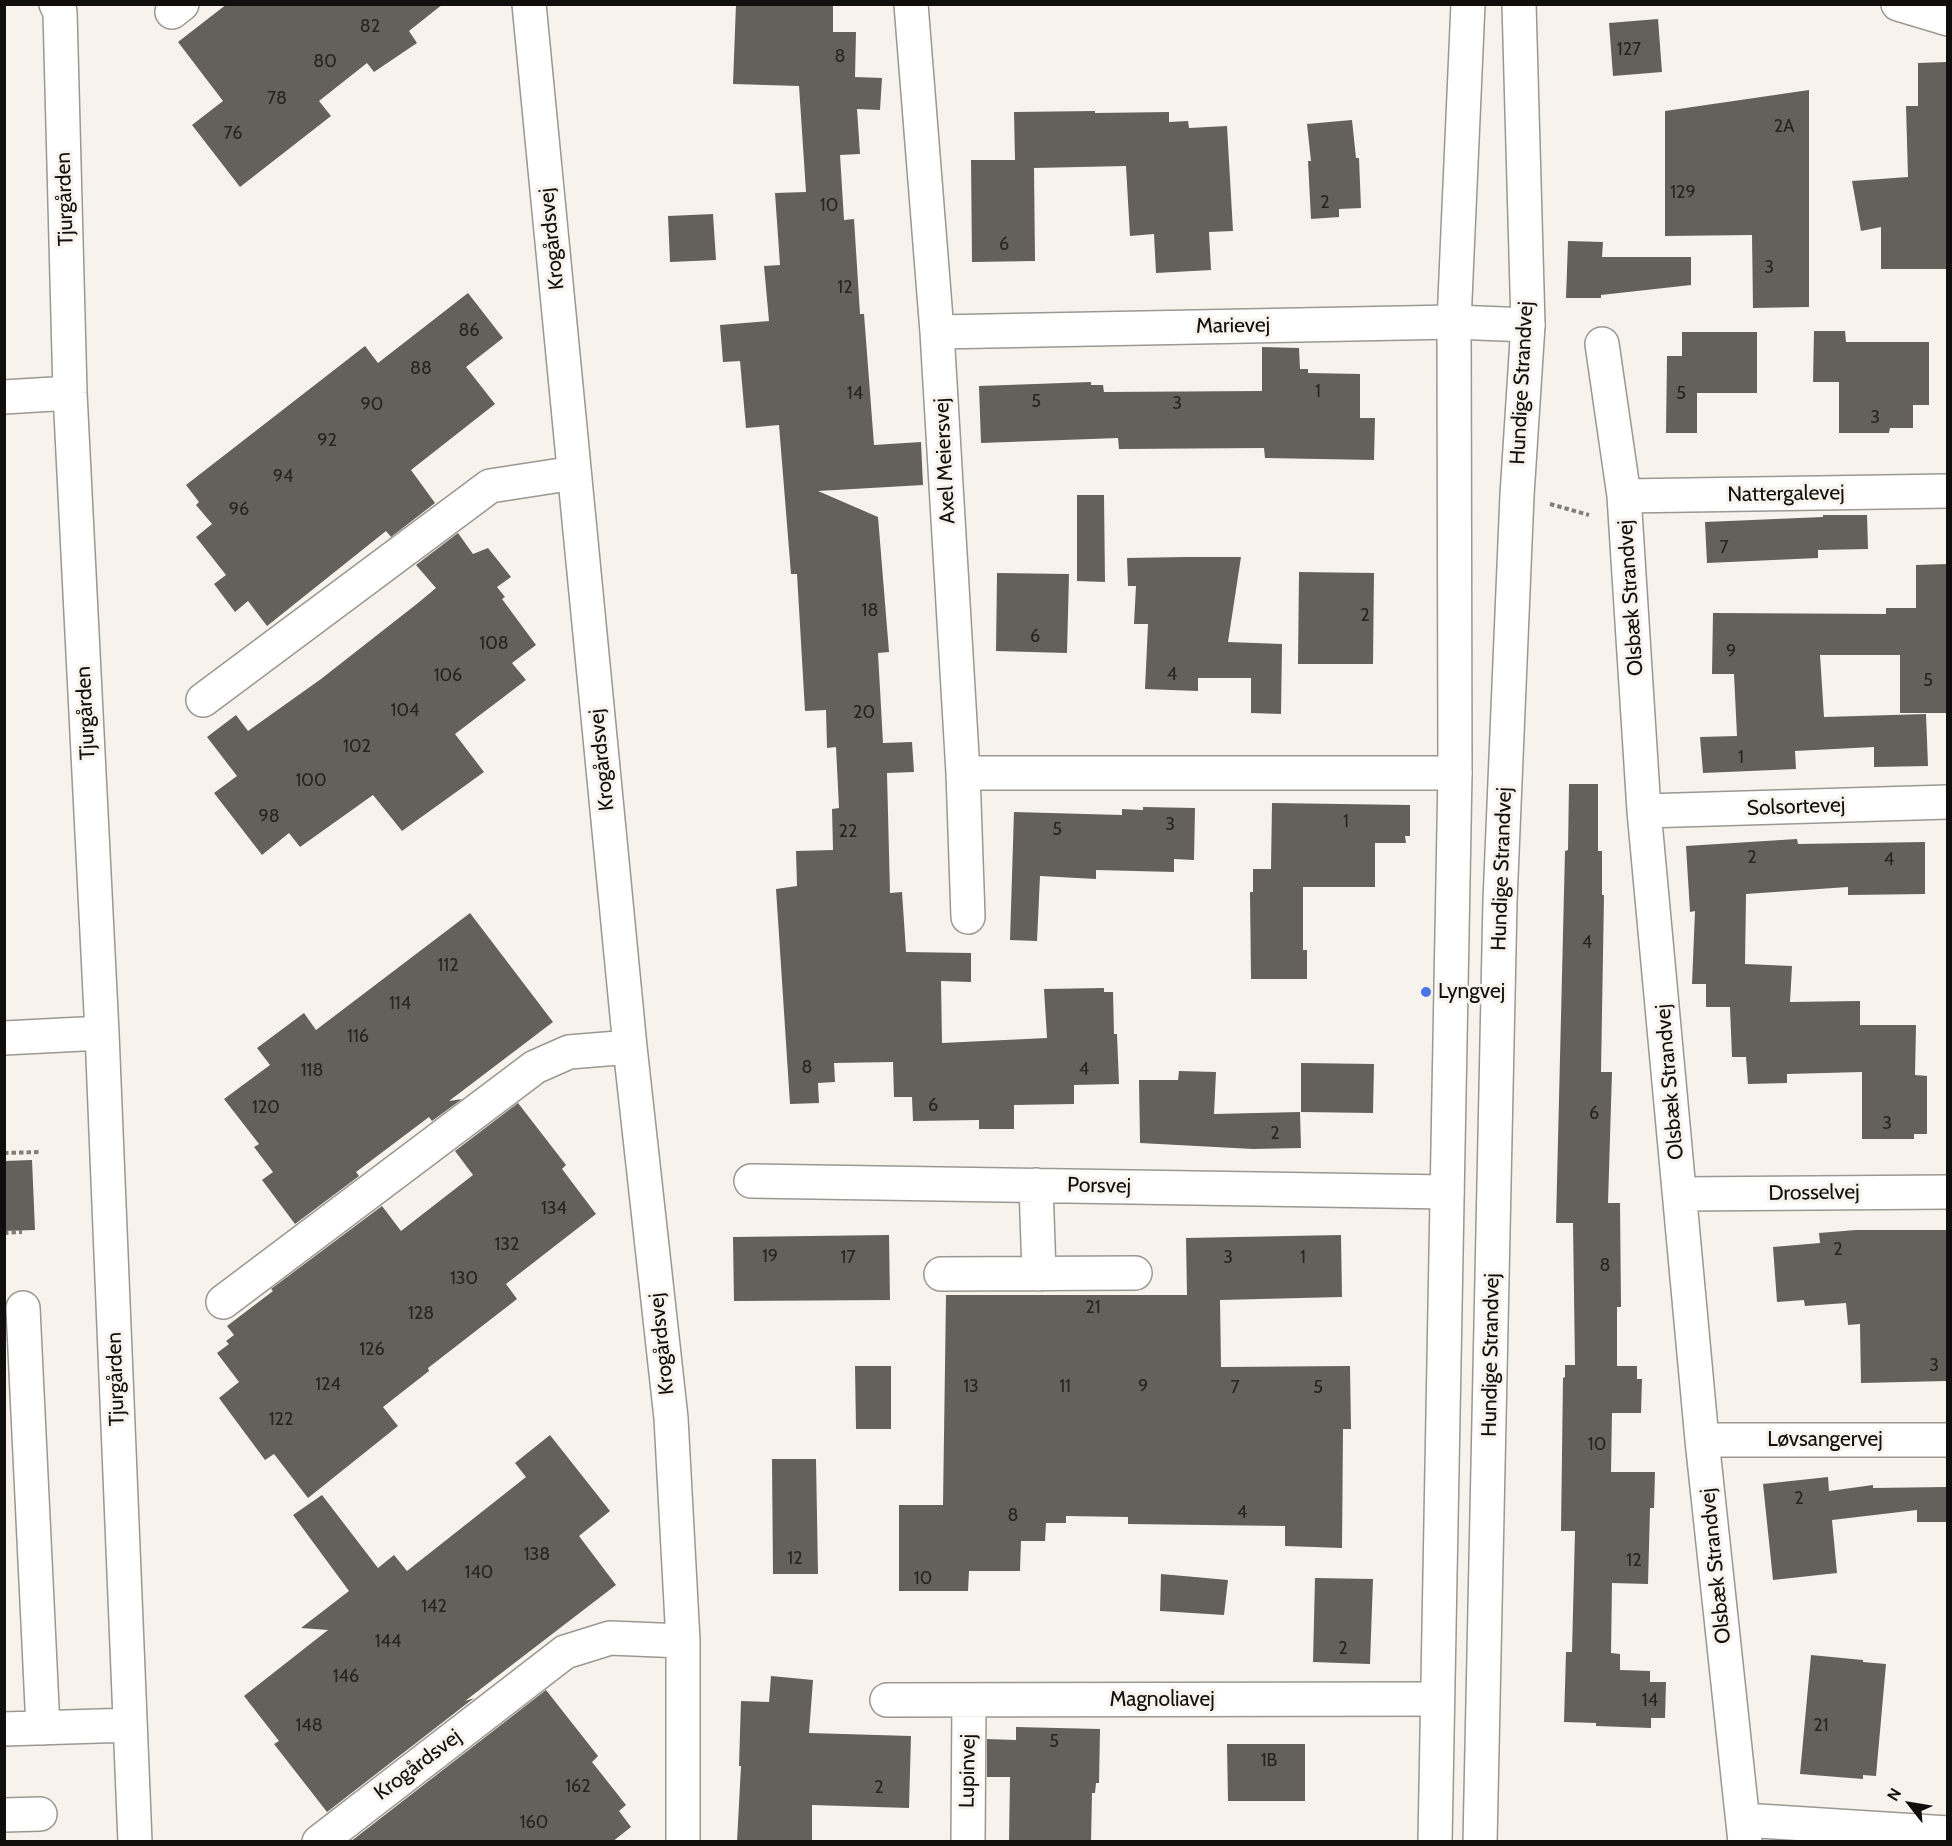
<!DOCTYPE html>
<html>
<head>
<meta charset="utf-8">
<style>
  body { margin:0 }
  #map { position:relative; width:1952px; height:1846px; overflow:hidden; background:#f7f3ec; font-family:Cabin,sans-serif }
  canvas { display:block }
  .frame { position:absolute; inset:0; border:6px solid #110f0d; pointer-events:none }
  .north { position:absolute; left:1880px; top:1774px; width:60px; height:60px; -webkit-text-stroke:4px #f7f3ec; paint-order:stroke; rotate:301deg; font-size:16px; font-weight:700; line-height:24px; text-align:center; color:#110f0d }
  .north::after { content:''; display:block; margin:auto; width:21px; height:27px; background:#110f0d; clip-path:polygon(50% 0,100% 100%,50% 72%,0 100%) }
</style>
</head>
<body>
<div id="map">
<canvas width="1952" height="1846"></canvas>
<div class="frame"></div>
<div class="north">N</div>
</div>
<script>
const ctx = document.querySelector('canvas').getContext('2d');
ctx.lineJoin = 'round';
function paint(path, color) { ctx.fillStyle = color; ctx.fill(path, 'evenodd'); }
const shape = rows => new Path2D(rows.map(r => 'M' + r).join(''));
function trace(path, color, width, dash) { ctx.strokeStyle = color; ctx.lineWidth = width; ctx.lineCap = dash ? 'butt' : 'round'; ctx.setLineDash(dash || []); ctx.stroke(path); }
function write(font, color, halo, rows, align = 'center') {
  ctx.font = font + ' Cabin,sans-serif'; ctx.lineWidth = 6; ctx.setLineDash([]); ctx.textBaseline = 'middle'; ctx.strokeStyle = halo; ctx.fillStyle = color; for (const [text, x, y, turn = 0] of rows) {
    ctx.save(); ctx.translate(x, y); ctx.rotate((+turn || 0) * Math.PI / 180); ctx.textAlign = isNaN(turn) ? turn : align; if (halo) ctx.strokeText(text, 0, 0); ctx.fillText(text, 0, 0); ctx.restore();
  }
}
paint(shape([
  [227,4,443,4,409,31,417,43,374,72,367,63,319,101,331,116,240,187,192,125,223,101,178,42],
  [736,4,833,4,833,32,856,32,855,77,882,78,880,110,857,109,860,154,840,155,844,220,854,219,860,314,864,314,874,445,921,442,923,485,818,491,878,517,889,652,878,653,883,743,912,742,914,772,887,773,890,893,902,892,906,952,971,953,971,982,941,981,942,1043,1047,1038,1044,989,1104,988,1104,992,1113,992,1114,1034,1117,1034,1119,1084,1074,1085,1074,1104,1014,1105,1014,1129,979,1129,979,1120,913,1121,912,1097,894,1097,893,1062,834,1063,835,1082,818,1083,819,1103,790,1104,776,889,797,886,796,851,833,850,832,809,839,808,836,747,827,748,826,710,805,711,797,574,791,574,779,425,746,428,740,361,723,362,720,325,769,321,764,266,780,265,775,193,806,192,799,86,733,84],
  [1658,19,1662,72,1613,76,1609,23],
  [1947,62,1947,269,1881,269,1881,227,1861,231,1852,181,1908,177,1906,106,1918,106,1918,63],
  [1809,90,1809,307,1753,308,1752,235,1665,236,1665,111],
  [1095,111,1095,113,1169,112,1169,122,1188,121,1189,128,1227,126,1233,231,1209,232,1211,270,1156,273,1154,234,1130,236,1126,166,1034,168,1035,261,972,262,971,160,1015,160,1014,112],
  [1352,120,1356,158,1359,158,1361,208,1339,209,1339,217,1311,219,1308,161,1311,161,1307,124],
  [713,214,716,260,670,262,668,216],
  [1568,241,1603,242,1602,257,1691,257,1691,285,1601,295,1601,298,1566,298],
  [468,293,503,338,466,367,495,404,411,470,435,503,391,537,386,531,267,626,248,601,235,612,214,584,226,575,196,537,212,524,196,505,199,502,186,485,365,346,378,363],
  [1814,331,1845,331,1846,342,1929,342,1929,405,1913,405,1913,428,1890,428,1889,433,1839,433,1839,382,1813,382],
  [1682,332,1757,332,1757,393,1697,393,1697,433,1666,433,1667,356,1682,356],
  [1262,347,1299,348,1300,369,1308,369,1308,373,1360,374,1360,418,1375,418,1374,460,1265,458,1264,448,1119,449,1118,438,981,443,979,386,1091,382,1091,385,1103,385,1104,392,1262,391],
  [1077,495,1104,495,1105,582,1077,581],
  [1823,515,1867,515,1868,549,1818,550,1818,558,1707,563,1705,522,1823,517],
  [458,533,473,554,488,548,511,577,497,587,505,597,502,599,536,645,512,663,526,680,455,734,484,772,402,831,373,795,300,847,289,833,262,855,214,793,237,776,207,737,236,715,248,731,321,679,418,603,436,588,416,565],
  [1185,557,1241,557,1228,642,1282,644,1281,714,1251,713,1251,678,1198,678,1198,691,1145,689,1148,624,1134,624,1136,586,1128,586,1127,558],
  [1947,564,1947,713,1900,713,1900,655,1820,655,1824,717,1926,714,1928,766,1874,767,1874,747,1795,751,1796,769,1703,773,1700,737,1737,736,1734,674,1712,674,1713,613,1886,614,1886,608,1916,608,1916,565],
  [1299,572,1374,573,1373,664,1298,664],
  [997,573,1069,574,1067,653,996,651],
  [1569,784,1598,784,1598,851,1602,851,1602,895,1604,895,1601,1072,1612,1072,1608,1203,1620,1203,1621,1307,1617,1307,1617,1366,1637,1366,1637,1379,1642,1379,1641,1413,1612,1413,1611,1472,1655,1472,1654,1508,1650,1508,1648,1584,1612,1583,1611,1653,1620,1654,1620,1670,1650,1671,1650,1682,1666,1682,1665,1718,1651,1718,1651,1728,1596,1726,1596,1723,1564,1722,1566,1652,1572,1652,1575,1531,1561,1531,1563,1378,1565,1377,1565,1365,1575,1365,1573,1223,1556,1223,1565,851,1568,850],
  [1272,803,1410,805,1410,836,1405,836,1406,843,1375,843,1375,887,1303,887,1303,950,1307,950,1307,979,1251,979,1250,892,1253,892,1253,869,1271,869],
  [1143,807,1195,808,1194,860,1174,859,1174,872,1096,870,1096,879,1040,876,1037,941,1010,940,1014,812,1122,815,1122,809,1143,810],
  [1797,839,1798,844,1925,842,1925,894,1848,895,1848,887,1746,894,1745,964,1792,966,1790,1002,1860,1001,1860,1025,1916,1025,1915,1075,1927,1076,1927,1134,1914,1134,1914,1139,1862,1139,1862,1072,1787,1074,1787,1083,1748,1084,1746,1057,1732,1057,1730,1007,1706,1007,1706,984,1692,984,1695,911,1690,912,1686,846],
  [470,913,553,1022,449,1101,462,1099,432,1121,429,1117,356,1172,359,1176,295,1224,262,1180,273,1172,254,1147,259,1144,224,1099,270,1065,257,1048,304,1013,316,1030],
  [1301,1063,1374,1064,1373,1113,1301,1112],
  [1179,1071,1216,1072,1214,1114,1300,1112,1301,1148,1253,1149,1140,1143,1139,1080,1178,1080],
  [518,1103,566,1165,562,1169,596,1214,506,1284,517,1299,428,1368,429,1371,383,1407,398,1426,308,1498,274,1454,265,1460,219,1398,239,1382,217,1353,229,1344,226,1341,234,1335,227,1326,273,1291,271,1289,382,1206,401,1231,473,1175,455,1151],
  [32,1160,35,1230,4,1231,4,1161],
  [1856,1230,1947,1230,1947,1381,1861,1383,1860,1324,1848,1325,1846,1303,1805,1306,1804,1300,1777,1302,1773,1247,1820,1243,1819,1233],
  [889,1235,890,1300,734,1301,733,1237],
  [1341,1235,1342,1297,1220,1300,1221,1367,1350,1366,1351,1429,1343,1429,1342,1548,1285,1546,1285,1526,1128,1524,1128,1517,1066,1516,1066,1523,1046,1523,1045,1541,1021,1541,1020,1571,969,1571,968,1591,899,1591,899,1505,943,1505,946,1295,1187,1295,1186,1238],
  [855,1366,891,1366,891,1429,856,1429],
  [550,1435,610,1511,579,1536,616,1585,465,1701,474,1698,327,1812,274,1744,279,1741,244,1696,328,1630,301,1628,349,1591,293,1515,322,1495,378,1568,394,1555,407,1571,526,1477,515,1463],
  [772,1459,816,1459,818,1574,773,1574],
  [1828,1477,1829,1491,1873,1485,1873,1488,1947,1487,1947,1522,1917,1522,1917,1510,1832,1520,1837,1573,1773,1580,1763,1484],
  [1161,1574,1228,1580,1224,1615,1160,1611],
  [1315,1578,1373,1579,1370,1664,1313,1662],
  [1811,1655,1863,1660,1863,1662,1886,1664,1876,1776,1863,1775,1863,1779,1800,1774],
  [771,1676,813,1680,809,1733,911,1736,909,1808,812,1805,812,1842,737,1842,741,1766,739,1766,741,1701,769,1702],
  [546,1690,598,1756,592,1762,626,1805,619,1811,631,1827,612,1842,350,1842],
  [1016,1727,1100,1729,1099,1783,1096,1783,1095,1793,1092,1793,1091,1842,1009,1842,1010,1777,987,1777,987,1739,1016,1740],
  [1227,1744,1305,1744,1305,1801,1228,1801]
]), '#64605b');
const minor = shape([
  [56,4,60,12,70,393,102,1033,135,1842],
  [529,4,630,1047,671,1418,683,1641,683,1842],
  [911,4,937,332,963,773,968,917],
  [1898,4,1948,19],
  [172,12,182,4],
  [937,332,1454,322,1528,325],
  [1602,344,1624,496,1644,811,1702,1440,1745,1842],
  [4,397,70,393],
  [1624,496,1948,491],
  [203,700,490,486,574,473],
  [963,773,1455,773],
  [1644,811,1948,802],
  [4,1038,102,1033],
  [751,1181,1447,1192],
  [1036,1185,1039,1274],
  [1680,1194,1948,1192],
  [941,1274,1135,1273],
  [223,1302,535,1067,569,1052,630,1047],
  [23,1308,43,1728],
  [1702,1440,1948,1440],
  [887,1700,1437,1699],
  [4,1729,130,1725],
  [4,1815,40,1814],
  [1743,1820,1948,1833],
  [319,1842,565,1652,610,1638,683,1641],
  [968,1842,969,1700]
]);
const major = shape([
  [1435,1842,1455,773,1454,322,1468,4],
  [1480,1842,1500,901,1517,495,1528,325,1519,4]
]);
trace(minor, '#9b9791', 36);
trace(major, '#9b9791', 36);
trace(shape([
  [1550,504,1589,515],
  [4,1153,40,1152],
  [4,1233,22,1232]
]), '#817e79', 4, [4.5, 3]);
trace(minor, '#fff', 33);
trace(major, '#fff', 33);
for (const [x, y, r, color] of [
  [1426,992,6,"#4a75e8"]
]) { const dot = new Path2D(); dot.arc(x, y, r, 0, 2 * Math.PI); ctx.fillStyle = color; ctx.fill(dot); trace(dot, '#f7f3ec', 2); }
write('18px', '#262320', null, [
  ["82",370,27],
  ["127",1629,50],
  ["8",840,57],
  ["80",325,62],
  ["78",277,99],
  ["2A",1784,127],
  ["76",233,134],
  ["129",1683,193],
  ["2",1325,203],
  ["10",829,206],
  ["6",1004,245],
  ["3",1769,268],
  ["12",845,288],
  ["86",469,331],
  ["88",421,369],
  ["1",1318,392],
  ["14",855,394],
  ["5",1681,394],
  ["5",1036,402],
  ["3",1177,404],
  ["90",372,405],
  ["3",1875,418],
  ["92",327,441],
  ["94",283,477],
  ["96",239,510],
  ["7",1724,548],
  ["18",870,611],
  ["2",1365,616],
  ["6",1035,637],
  ["108",494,644],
  ["9",1731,652],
  ["4",1172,675],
  ["106",448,676],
  ["5",1928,681],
  ["104",405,711],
  ["20",864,713],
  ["102",357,747],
  ["1",1741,758],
  ["100",311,781],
  ["98",269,817],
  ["1",1346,822],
  ["3",1170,825],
  ["5",1057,830],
  ["22",848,832],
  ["2",1752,858],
  ["4",1889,860],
  ["4",1587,943],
  ["112",448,966],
  ["114",400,1004],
  ["116",358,1037],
  ["8",807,1068],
  ["4",1084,1070],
  ["118",312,1071],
  ["6",933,1106],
  ["120",266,1108],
  ["6",1594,1114],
  ["3",1887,1124],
  ["2",1275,1134],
  ["134",554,1209],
  ["132",507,1245],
  ["2",1838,1250],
  ["19",770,1257],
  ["17",848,1258],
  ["3",1228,1258],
  ["1",1303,1258],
  ["8",1605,1266],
  ["130",464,1279],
  ["21",1093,1308],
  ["128",421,1314],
  ["126",372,1350],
  ["3",1934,1366],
  ["124",328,1385],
  ["13",971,1387],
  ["11",1065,1387],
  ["9",1143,1387],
  ["7",1235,1388],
  ["5",1318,1388],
  ["122",281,1420],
  ["10",1597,1445],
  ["2",1799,1499],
  ["4",1242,1513],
  ["8",1013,1516],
  ["138",537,1555],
  ["12",795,1559],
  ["12",1634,1561],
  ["140",479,1573],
  ["10",923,1579],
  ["142",434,1607],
  ["144",388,1642],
  ["2",1343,1649],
  ["146",346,1677],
  ["14",1650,1701],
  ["148",309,1726],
  ["21",1821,1726],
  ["5",1054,1742],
  ["1B",1269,1761],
  ["162",578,1787],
  ["2",879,1788],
  ["160",534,1823]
]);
write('21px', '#110f0d', '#f7f3ec', [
  ["Tjurgården",65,199,-92],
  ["Krogårdsvej",552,239,-96],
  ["Marievej",1233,326,-1],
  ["Hundige Strandvej",1522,383,-87],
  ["Axel Meiersvej",945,461,-93],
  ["Nattergalevej",1786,494,-1],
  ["Olsbæk Strandvej",1631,598,-94],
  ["Tjurgården",86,713,-93],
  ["Krogårdsvej",602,760,-96],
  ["Solsortevej",1796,807,-2],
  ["Hundige Strandvej",1502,869,-88],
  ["Olsbæk Strandvej",1670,1082,-95],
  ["Porsvej",1099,1186,1],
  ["Drosselvej",1814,1193,-1],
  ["Krogårdsvej",662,1344,-96],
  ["Hundige Strandvej",1491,1355,-89],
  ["Tjurgården",116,1379,-92],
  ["Løvsangervej",1825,1440],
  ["Olsbæk Strandvej",1716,1566,-96],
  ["Magnoliavej",1162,1700],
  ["Krogårdsvej",418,1765,-37],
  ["Lupinvej",968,1771,-89]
]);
write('21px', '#110f0d', '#f7f3ec', [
  ["Lyngvej",1438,992]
], 'left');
</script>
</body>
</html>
